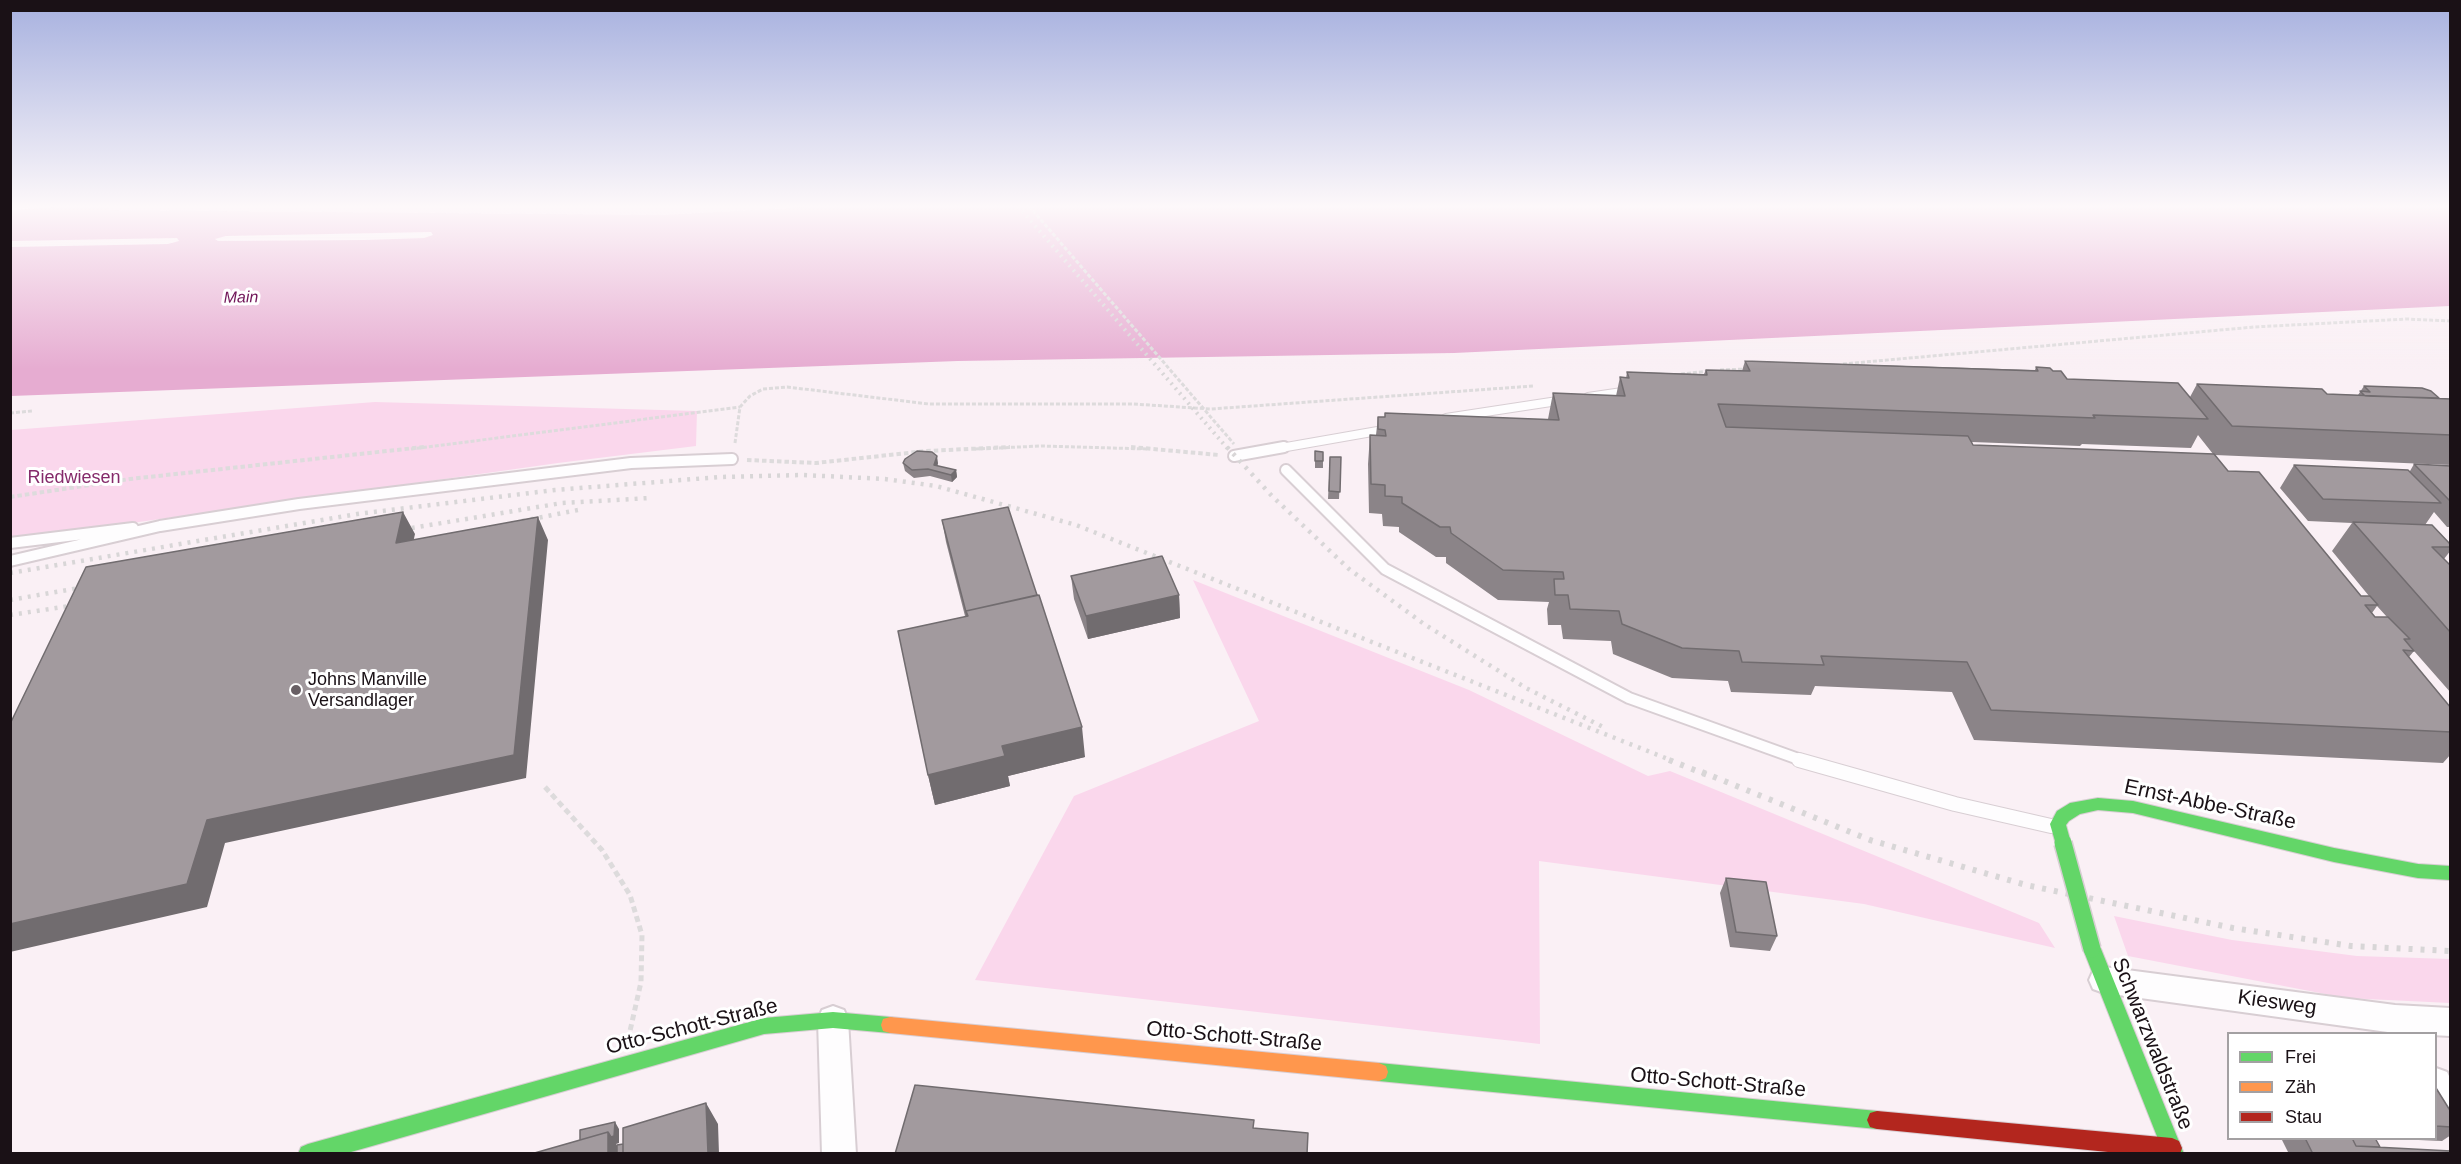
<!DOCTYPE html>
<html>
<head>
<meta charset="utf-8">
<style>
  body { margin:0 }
  #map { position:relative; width:2461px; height:1164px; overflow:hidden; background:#faf0f5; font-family:Helvetica,sans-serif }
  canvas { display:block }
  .frame { position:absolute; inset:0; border:12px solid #1a1116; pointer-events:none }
  .legend { position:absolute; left:2227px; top:1032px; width:210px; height:108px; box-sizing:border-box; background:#fff; border:2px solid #a3a0a2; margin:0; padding:8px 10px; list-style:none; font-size:18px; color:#1a1116 }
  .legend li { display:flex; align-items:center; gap:12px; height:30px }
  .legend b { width:30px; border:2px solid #a3a0a2 }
</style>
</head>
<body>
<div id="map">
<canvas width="2461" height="1164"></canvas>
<div class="frame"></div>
<ul class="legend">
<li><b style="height:8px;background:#63d668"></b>Frei</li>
<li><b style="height:8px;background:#ff974d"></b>Zäh</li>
<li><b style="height:8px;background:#b3261e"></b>Stau</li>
</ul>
</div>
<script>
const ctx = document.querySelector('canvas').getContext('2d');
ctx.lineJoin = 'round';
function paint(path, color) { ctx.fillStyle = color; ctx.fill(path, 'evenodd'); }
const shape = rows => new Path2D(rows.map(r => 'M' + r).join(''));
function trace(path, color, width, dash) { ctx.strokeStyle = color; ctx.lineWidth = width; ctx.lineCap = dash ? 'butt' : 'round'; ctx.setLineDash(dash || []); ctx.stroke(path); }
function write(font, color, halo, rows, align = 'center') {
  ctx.font = font + ' Helvetica,sans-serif'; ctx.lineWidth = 6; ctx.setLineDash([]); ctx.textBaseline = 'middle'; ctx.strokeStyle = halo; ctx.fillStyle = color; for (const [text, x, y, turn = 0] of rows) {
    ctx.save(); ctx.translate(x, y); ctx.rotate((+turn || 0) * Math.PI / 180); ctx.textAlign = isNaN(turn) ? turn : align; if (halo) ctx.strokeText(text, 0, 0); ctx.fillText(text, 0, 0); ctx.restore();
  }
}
paint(shape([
  [106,206,826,206,662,215,109,210],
  [375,402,697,411,696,446,558,463,11,540,11,430],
  [1193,580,1469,690,1648,776,1670,771,2039,923,2055,948,1864,904,1539,861,1540,1044,975,980,1074,796,1259,721],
  [2114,916,2232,940,2357,956,2450,959,2450,1003,2346,998,2128,956]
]), '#fad7ec');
paint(shape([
  [72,206,106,206,109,210,662,215,826,206,2450,206,2450,306,1454,353,958,361,11,396,11,247,168,244,179,241,177,238,11,241,11,210],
  [431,232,433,235,424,238,365,240,218,241,215,239,226,236]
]), '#e6acd1');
const laneFar2 = shape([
  [1588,397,1629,391],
  [1446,418,1564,400],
  [1275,449,1389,429]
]);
const laneFar1 = shape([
  [1234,456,1284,447],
  [1286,470,1385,569,1629,698,1804,761],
  [10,543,133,528],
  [10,561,160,526,299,504,631,463,732,459]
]);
const lane = shape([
  [1799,760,1955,804,2051,826]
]);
const street = shape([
  [2104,967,2395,1005,2450,1008,2450,1036,2395,1033,2104,993,2093,989,2089,980,2093,971,2104,967],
  [833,1006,844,1010,848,1020,856,1154,822,1154,818,1020,822,1010,833,1006],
  [2436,1068,2447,1072,2450,1078,2450,1122,2439,1118,2436,1113,2436,1068]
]);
const fast = shape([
  [2098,798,2133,801,2334,848,2418,864,2450,866,2450,880,2418,878,2334,862,2133,813,2098,810,2080,814,2069,821,2066,825,2071,843,2069,848,2063,850,2057,848,2050,824,2057,811,2070,803,2098,798],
  [2092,941,2098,944,2101,949,2184,1154,2164,1154,2083,949,2086,944,2092,941],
  [833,1012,890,1017,897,1019,899,1025,897,1031,890,1033,833,1028,764,1034,344,1154,298,1154,301,1147,308,1144,764,1018,833,1012],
  [1379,1063,1877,1111,1884,1113,1887,1120,1884,1127,1877,1129,1379,1081,1372,1078,1370,1072,1372,1066,1379,1063]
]);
const slow = shape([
  [890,1017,1379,1063,1386,1066,1388,1072,1386,1078,1379,1081,890,1033,883,1031,881,1025,883,1019,890,1017]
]);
const jam = shape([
  [1877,1111,2172,1138,2179,1141,2182,1148,2180,1154,2128,1154,1877,1129,1870,1127,1867,1120,1870,1113,1877,1111]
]);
trace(laneFar2, '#d8ced3', 10);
trace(laneFar1, '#d8ced3', 14);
trace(lane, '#d8ced3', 16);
trace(street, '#d8ced3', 4);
trace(fast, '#d8ced3', 2);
trace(slow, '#d8ced3', 2);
trace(jam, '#d8ced3', 2);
trace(shape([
  [1843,364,2254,327,2407,319,2450,321],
  [1720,370,1746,369],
  [1681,374,1710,371],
  [10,413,32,411],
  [735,443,740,407,750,396,763,389,787,387,929,404,1133,404,1211,409,1533,386],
  [411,449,740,407],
  [975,449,1041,446,1148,449]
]), '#dddbdc', 3, [4, 2]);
trace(shape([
  [1131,447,1219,455],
  [747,460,816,463,926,451,1010,447],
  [10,497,130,479,424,447]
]), '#dddbdc', 4, [4.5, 3]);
trace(shape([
  [545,787,602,850,630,895,642,935,641,982,630,1031]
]), '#dddbdc', 5, [6, 4]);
trace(laneFar2, '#fefdfe', 8);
trace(laneFar1, '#fefdfe', 10);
trace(lane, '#fefdfe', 14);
paint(street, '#fefdfe');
paint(fast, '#63d668');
paint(slow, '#ff974d');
paint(jam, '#b3261e');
trace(shape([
  [1018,206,1228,449]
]), '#d8d6d7', 4, [2, 4.5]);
trace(shape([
  [1227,447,1272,496,1349,569,1424,624,1526,688,1607,729],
  [522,521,578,510],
  [394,531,562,503,650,498],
  [10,573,357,514,555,490,720,477,803,475,885,479,936,486,1076,525,1673,761],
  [10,600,90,586],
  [10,615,83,604]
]), '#d8d6d7', 4.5, [3, 6]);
trace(shape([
  [1669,760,1710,776],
  [1702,772,1870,840,2026,885,2233,928,2351,946,2450,951]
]), '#d8d6d7', 6, [4, 8]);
const fastBridge = shape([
  [2063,843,2092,949]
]);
trace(fastBridge, '#d8ced3', 20, []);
trace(shape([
  [1029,206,1234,444]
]), '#dddbdc', 3, [4, 2]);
trace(fastBridge, '#63d668', 17);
paint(shape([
  [1745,361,2035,370,2036,367,2053,371,2067,379,2190,397,2197,384,2327,394,2358,395,2364,386,2439,398,2451,399,2451,465,2215,455,2228,471,2361,596,2369,596,2332,551,2352,523,2308,521,2280,488,2294,465,2410,471,2414,464,2451,466,2451,527,2447,527,2434,512,2425,525,2451,545,2451,550,2444,559,2451,566,2451,693,2407,643,2414,651,2409,657,2451,708,2451,754,2443,763,1974,740,1952,692,1815,686,1811,695,1731,692,1728,681,1672,678,1613,654,1611,641,1563,639,1561,625,1548,625,1547,609,1549,602,1498,600,1446,563,1446,557,1436,557,1399,532,1399,527,1383,526,1382,514,1369,513,1368,464,1370,435,1376,435,1378,417,1548,419,1553,393,1616,396,1620,377,1626,378,1627,372,1704,374,1706,370,1742,371],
  [2198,435,2213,454,1973,445,1972,442,2080,446,2082,444,2191,448],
  [2377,606,2387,617,2375,617,2372,613],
  [1315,451,1323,461,1323,468,1315,468],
  [1330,457,1341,457,1339,499,1328,499],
  [903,463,938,463,937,466,956,470,957,477,952,482,930,476,914,478,905,471],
  [942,520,1085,757,1008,776,1010,786,935,805,928,775,965,616,946,542],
  [1071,576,1179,595,1180,618,1088,639,1074,599],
  [1726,878,1777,936,1770,951,1730,947,1720,893],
  [2436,1088,2451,1112,2451,1135,2442,1141,2395,1139,2436,1138],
  [2281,1138,2375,1138,2380,1147,2451,1154,2289,1154]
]), '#8b8488');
paint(shape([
  [937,456,938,463,936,471,934,465],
  [956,470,957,477,952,482,951,475],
  [403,512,415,534,408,565,396,543],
  [538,517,548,540,526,778,225,843,207,907,10,952,10,924,207,820],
  [1179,595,1180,618,1088,639,1086,616],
  [1082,727,1085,757,1008,776,1010,786,935,805,928,775,1002,746],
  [706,1103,718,1124,719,1154,708,1154],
  [615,1122,619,1129,619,1143,616,1144,622,1154,608,1154,608,1132]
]), '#716c6f');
const building = shape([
  [1745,361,2038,371,2036,367,2050,368,2053,371,2061,371,2067,379,2178,383,2208,419,2093,415,2095,418,1718,404,1726,427,1968,436,1973,445,2214,454,2228,471,2259,472,2361,596,2370,596,2378,605,2365,605,2375,617,2388,617,2410,639,2404,639,2414,651,2403,650,2451,708,2451,732,1991,710,1967,662,1821,656,1824,665,1742,662,1739,651,1682,648,1622,624,1619,611,1570,609,1568,595,1555,595,1554,579,1564,579,1563,572,1503,570,1451,533,1450,527,1440,527,1402,503,1402,497,1385,496,1385,485,1371,484,1370,435,1386,436,1385,430,1378,429,1378,417,1385,417,1385,413,1559,420,1553,393,1625,396,1620,377,1629,378,1627,372,1707,375,1706,370,1750,371,1745,361],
  [2197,384,2322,389,2327,394,2451,399,2451,435,2232,426,2197,384],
  [2364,386,2422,388,2431,391,2439,398,2365,396,2360,391,2370,392,2364,386],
  [917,451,932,452,937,456,934,465,956,470,951,475,928,469,912,470,903,463,905,459,917,451],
  [1315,451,1323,452,1323,461,1315,461,1315,451],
  [1330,457,1341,457,1340,492,1329,491,1330,457],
  [2414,464,2451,466,2451,502,2414,464],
  [2294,465,2408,470,2441,503,2323,499,2294,465],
  [1008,507,1037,595,966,611,967,616,942,520,1008,507],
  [403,512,396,543,538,517,514,755,207,820,187,884,10,924,10,724,86,567,403,512],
  [2353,522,2432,525,2451,545,2451,547,2432,547,2451,566,2451,633,2353,522],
  [1162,556,1179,595,1086,616,1071,576,1162,556],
  [1039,595,1082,727,1002,746,1005,756,928,775,898,631,968,616,966,611,1039,595],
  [1726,878,1766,882,1777,936,1736,932,1726,878],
  [915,1085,1254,1120,1253,1128,1308,1133,1307,1154,895,1154,915,1085],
  [2436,1088,2451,1112,2451,1127,2436,1126,2436,1088],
  [706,1103,708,1154,623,1154,623,1128,706,1103],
  [615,1122,614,1136,611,1137,608,1132,580,1140,580,1130,615,1122],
  [608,1132,608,1154,531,1154,608,1132],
  [2305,1138,2352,1138,2356,1146,2451,1151,2451,1154,2313,1154,2305,1138],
  [2352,1138,2375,1138,2380,1147,2356,1146,2352,1138],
  [623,1144,623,1154,617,1154,617,1145,623,1144]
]);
paint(building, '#a29a9e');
trace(building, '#716c6f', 1.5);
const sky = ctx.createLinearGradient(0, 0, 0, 369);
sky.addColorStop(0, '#a7b1df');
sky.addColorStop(0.56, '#fdf8fa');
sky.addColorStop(1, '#fdf8fa00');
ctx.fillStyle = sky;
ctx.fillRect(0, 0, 2461, 369);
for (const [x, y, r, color] of [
  [296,690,6,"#685f64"]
]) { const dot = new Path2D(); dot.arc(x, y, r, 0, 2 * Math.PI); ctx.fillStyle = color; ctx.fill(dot); trace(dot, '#fff', 2); }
write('italic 16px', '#711659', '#fff', [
  ["Main",241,298,-1]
]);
write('18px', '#852b6b', '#fff', [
  ["Riedwiesen",74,478]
]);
write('18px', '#1a1116', '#fff', [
  ["Johns Manville",308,680],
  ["Versandlager",308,701]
], 'left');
write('21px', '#1a1116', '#fff', [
  ["Ernst-Abbe-Straße",2210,805,12],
  ["Kiesweg",2277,1003,8],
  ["Otto-Schott-Straße",692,1027,-14],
  ["Otto-Schott-Straße",1234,1037,5],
  ["Schwarzwaldstraße",2152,1044,68],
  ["Otto-Schott-Straße",1718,1083,5]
]);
</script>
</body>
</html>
